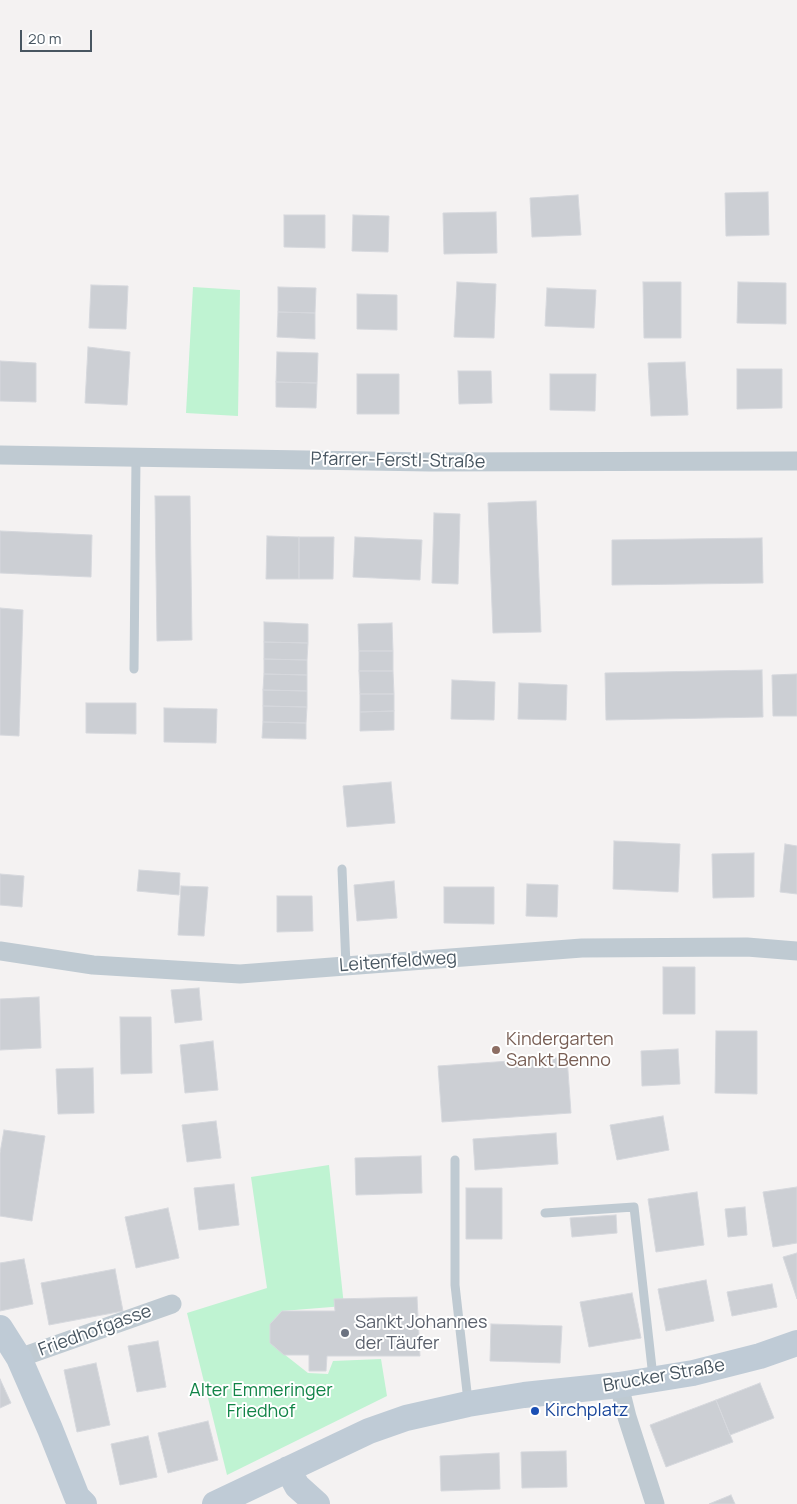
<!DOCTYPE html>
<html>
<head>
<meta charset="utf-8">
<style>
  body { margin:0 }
  #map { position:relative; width:797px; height:1504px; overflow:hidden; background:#f4f2f2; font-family:Manrope,sans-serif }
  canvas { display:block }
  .scale { position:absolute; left:20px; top:30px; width:72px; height:22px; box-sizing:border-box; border:2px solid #485661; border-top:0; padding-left:6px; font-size:15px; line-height:18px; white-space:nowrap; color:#485661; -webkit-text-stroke:4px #fff; paint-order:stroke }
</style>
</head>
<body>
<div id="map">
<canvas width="797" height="1504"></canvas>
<div class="scale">20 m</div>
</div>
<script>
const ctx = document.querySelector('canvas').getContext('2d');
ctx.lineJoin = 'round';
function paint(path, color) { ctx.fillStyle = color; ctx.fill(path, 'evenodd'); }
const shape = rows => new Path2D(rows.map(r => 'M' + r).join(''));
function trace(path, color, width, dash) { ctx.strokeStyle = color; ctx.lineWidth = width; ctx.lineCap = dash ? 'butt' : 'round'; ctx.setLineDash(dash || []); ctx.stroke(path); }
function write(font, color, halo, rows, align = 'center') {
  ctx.font = font + ' Manrope,sans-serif'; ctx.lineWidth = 4; ctx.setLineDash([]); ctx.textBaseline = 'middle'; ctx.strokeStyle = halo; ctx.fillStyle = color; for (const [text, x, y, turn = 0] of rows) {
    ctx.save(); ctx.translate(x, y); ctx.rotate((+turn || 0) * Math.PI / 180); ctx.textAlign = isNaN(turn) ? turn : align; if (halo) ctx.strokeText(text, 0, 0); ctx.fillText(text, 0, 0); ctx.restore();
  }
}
paint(shape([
  [193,287,240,290,238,416,186,413],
  [329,1165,344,1306,282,1311,270,1324,270,1343,308,1373,328,1374,333,1361,381,1359,387,1396,227,1475,187,1313,267,1288,251,1177]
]), '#bff3d2');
const building = shape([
  [768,192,769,235,726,236,725,193,768,192],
  [578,195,581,235,532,237,530,198,578,195],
  [496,212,497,253,444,254,443,213,496,212],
  [284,215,325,215,325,248,284,247,284,215],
  [353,215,389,216,388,252,352,251,353,215],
  [457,282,496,284,494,338,454,337,457,282],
  [643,282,681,282,681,338,644,338,643,282],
  [738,282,786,283,786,324,737,323,738,282],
  [91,285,128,286,126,329,89,328,91,285],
  [278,287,316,288,315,313,278,312,278,287],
  [547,288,596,290,594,328,545,326,547,288],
  [357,294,397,295,397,330,357,329,357,294],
  [278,312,315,313,315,339,277,337,278,312],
  [88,347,130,352,127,405,85,403,88,347],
  [277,352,318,353,317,383,276,382,277,352],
  [0,361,36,363,36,402,0,401,0,361],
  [685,362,688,415,651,416,648,363,685,362],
  [737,369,782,369,782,408,737,409,737,369],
  [458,371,491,371,492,403,459,404,458,371],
  [357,374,399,374,399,414,357,414,357,374],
  [550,374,596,374,595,411,550,410,550,374],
  [276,382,317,383,316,408,276,407,276,382],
  [155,496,190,496,192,640,157,641,155,496],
  [536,501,541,632,493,633,488,503,536,501],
  [434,513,460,514,458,584,432,583,434,513],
  [0,531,92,535,91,577,0,573,0,531],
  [267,536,299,537,299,579,266,579,267,536],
  [299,537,334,537,333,579,299,579,299,537],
  [355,537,422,540,420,580,353,577,355,537],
  [762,538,763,583,612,585,612,540,762,538],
  [0,608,23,610,19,736,0,735,0,608],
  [264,622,308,624,308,643,264,642,264,622],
  [392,623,393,651,359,651,358,624,392,623],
  [264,642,308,643,307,660,264,659,264,642],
  [359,651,393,651,393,671,359,671,359,651],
  [264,659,307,660,307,675,264,674,264,659],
  [762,670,763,717,606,720,605,673,762,670],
  [359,671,393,671,394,694,360,694,359,671],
  [264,674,307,675,307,691,263,690,264,674],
  [797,674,797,716,773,716,772,675,797,674],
  [452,680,495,682,494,720,451,719,452,680],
  [519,683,567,685,566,720,518,719,519,683],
  [263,690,307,691,307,707,263,706,263,690],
  [360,694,394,694,394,711,360,712,360,694],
  [86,703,136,703,136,734,86,733,86,703],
  [263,706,307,707,306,723,263,722,263,706],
  [164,708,217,709,216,743,164,742,164,708],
  [394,711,394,730,360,731,360,712,394,711],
  [263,722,306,723,306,739,262,738,263,722],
  [391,782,395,823,347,827,343,786,391,782],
  [614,841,680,844,678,892,613,889,614,841],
  [785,844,797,846,797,894,780,892,785,844],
  [754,853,754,897,713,898,712,854,754,853],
  [139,870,180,873,179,895,137,891,139,870],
  [0,874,24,876,22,907,0,905,0,874],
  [394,881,397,918,357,921,354,885,394,881],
  [527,884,558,885,557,917,526,916,527,884],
  [181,886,208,887,204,936,178,935,181,886],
  [444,887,494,887,494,924,444,923,444,887],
  [277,896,312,896,313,931,277,932,277,896],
  [663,967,695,967,695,1014,663,1014,663,967],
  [199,988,202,1020,175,1023,171,990,199,988],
  [39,997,41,1048,0,1050,0,999,39,997],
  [120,1017,151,1017,152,1073,121,1074,120,1017],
  [716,1031,757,1031,757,1094,715,1093,716,1031],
  [213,1041,218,1090,185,1093,180,1045,213,1041],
  [678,1049,680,1084,642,1086,641,1051,678,1049],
  [567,1057,571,1113,442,1122,438,1066,567,1057],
  [93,1068,94,1113,58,1114,56,1069,93,1068],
  [663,1116,669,1150,617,1160,610,1125,663,1116],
  [216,1121,221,1158,187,1162,182,1125,216,1121],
  [4,1130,45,1136,32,1221,0,1216,0,1153,4,1130],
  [556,1133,558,1164,475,1170,473,1139,556,1133],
  [421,1156,422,1193,356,1195,355,1158,421,1156],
  [234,1184,239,1225,199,1230,194,1188,234,1184],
  [797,1187,797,1243,773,1247,763,1192,797,1187],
  [466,1188,502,1188,502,1239,466,1239,466,1188],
  [697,1192,704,1245,656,1252,648,1199,697,1192],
  [745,1207,747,1235,728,1237,725,1209,745,1207],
  [168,1208,179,1258,136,1268,125,1217,168,1208],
  [616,1215,617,1233,572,1237,570,1218,616,1215],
  [797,1253,797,1299,783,1257,797,1253],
  [24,1259,33,1304,0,1311,0,1263,24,1259],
  [115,1269,123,1311,49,1325,41,1283,115,1269],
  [706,1280,714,1321,666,1331,658,1289,706,1280],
  [772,1284,777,1307,732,1316,727,1292,772,1284],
  [632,1293,641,1338,589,1347,580,1302,632,1293],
  [417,1297,420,1356,327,1356,326,1371,309,1371,309,1355,284,1355,270,1343,270,1324,282,1311,335,1311,334,1299,417,1297],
  [491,1324,562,1326,560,1363,490,1361,491,1324],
  [158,1341,166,1387,137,1392,128,1346,158,1341],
  [96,1363,110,1425,77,1432,64,1370,96,1363],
  [0,1379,11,1403,0,1408,0,1379],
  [760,1383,774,1418,730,1435,716,1400,760,1383],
  [716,1400,733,1442,666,1467,650,1425,716,1400],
  [208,1421,218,1460,168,1473,158,1433,208,1421],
  [148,1436,157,1477,120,1485,111,1444,148,1436],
  [566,1451,567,1487,522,1488,521,1452,566,1451],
  [499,1453,500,1489,441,1491,440,1456,499,1453],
  [731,1495,735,1504,709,1504,731,1495]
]);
paint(building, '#cccfd4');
trace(building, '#d6d8dd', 1);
trace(shape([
  [134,669,136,458],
  [342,869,346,966],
  [455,1160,455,1285,468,1401],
  [545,1213,634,1207,653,1377]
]), '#bfcad2', 9);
trace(shape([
  [0,455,430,462,797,461],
  [0,951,93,965,240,974,582,948,747,947,797,951],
  [19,1358,172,1304],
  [619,1385,627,1417,655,1504]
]), '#bfcad2', 19);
trace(shape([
  [0,1328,19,1358,50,1429,77,1497,84,1504],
  [288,1469,297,1486,317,1504],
  [215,1504,369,1431,406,1418,468,1404,524,1395,619,1385,693,1373,760,1356,797,1343]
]), '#bfcbd6', 26);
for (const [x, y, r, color] of [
  [496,1050,5,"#8d6e63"],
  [345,1333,5,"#6b7280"],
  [535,1411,5,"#1a4fb4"]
]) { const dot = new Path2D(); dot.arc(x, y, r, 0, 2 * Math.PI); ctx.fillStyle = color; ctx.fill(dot); trace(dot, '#fff', 2); }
write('18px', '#485661', '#fff', [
  ["Pfarrer-Ferstl-Straße",398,461,1],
  ["Leitenfeldweg",398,962,-4],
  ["Friedhofgasse",95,1331,-20],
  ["Brucker Straße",664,1376,-10]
]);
write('18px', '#785e54', '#fff', [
  ["Kindergarten",506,1040],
  ["Sankt Benno",506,1061]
], 'left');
write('18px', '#5b616d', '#fff', [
  ["Sankt Johannes",355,1323],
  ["der Täufer",355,1344]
], 'left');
write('18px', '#118447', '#fff', [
  ["Alter Emmeringer",261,1391],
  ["Friedhof",261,1412]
]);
write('18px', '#164399', '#fff', [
  ["Kirchplatz",545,1411]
], 'left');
</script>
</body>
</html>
